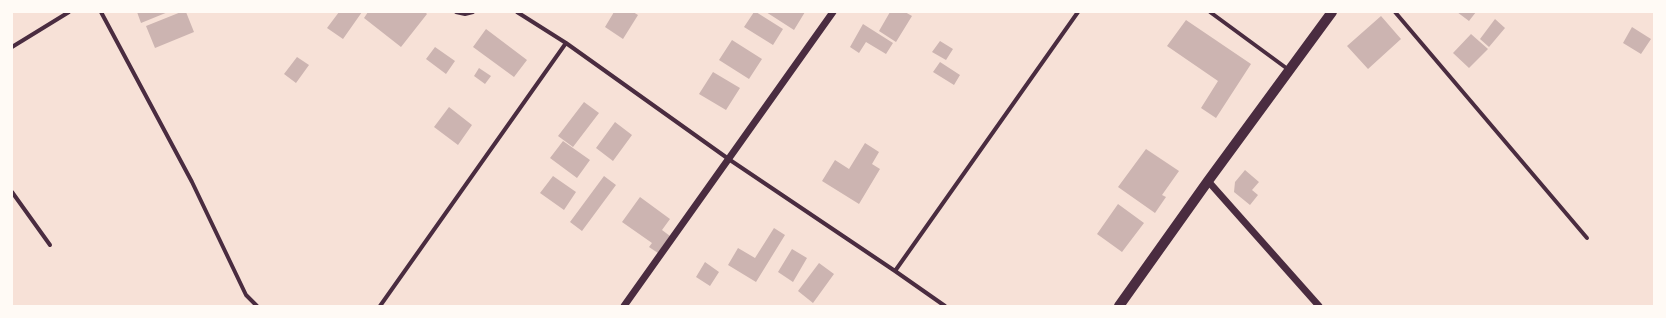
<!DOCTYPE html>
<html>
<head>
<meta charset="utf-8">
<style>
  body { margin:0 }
  #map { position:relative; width:1666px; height:318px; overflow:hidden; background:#f7e1d7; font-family:"Alegreya Sans",sans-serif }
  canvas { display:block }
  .frame { position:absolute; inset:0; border:13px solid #fffaf5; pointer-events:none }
</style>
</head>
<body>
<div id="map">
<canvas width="1666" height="318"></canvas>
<div class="frame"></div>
</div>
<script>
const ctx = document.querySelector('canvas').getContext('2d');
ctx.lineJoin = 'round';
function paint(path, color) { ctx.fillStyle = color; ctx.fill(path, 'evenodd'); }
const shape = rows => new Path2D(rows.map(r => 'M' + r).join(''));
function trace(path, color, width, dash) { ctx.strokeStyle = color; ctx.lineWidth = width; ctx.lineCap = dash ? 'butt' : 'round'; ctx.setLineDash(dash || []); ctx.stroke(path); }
paint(shape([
  [137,12,168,12,141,23],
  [181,12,186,12,194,32,155,48,146,26],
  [339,12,362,12,343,39,327,28],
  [368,12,425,12,427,14,401,47,364,18],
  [614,12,633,12,638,15,623,39,605,27],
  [754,12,756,12,783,29,773,45,744,27],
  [766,12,805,12,794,30],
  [890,12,905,12,912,16,896,42,879,31],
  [1457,12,1476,12,1469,21],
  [1381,16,1401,39,1368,69,1347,46],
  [1495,19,1505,28,1489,47,1480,39],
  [1186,20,1251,64,1216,118,1201,108,1218,81,1167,46],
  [863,24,893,43,886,54,866,42,859,53,850,47],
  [1632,27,1651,39,1641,54,1623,43],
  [486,29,527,60,514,77,473,47],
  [1471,34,1488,49,1469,68,1453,53],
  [732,40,762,59,749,79,719,60],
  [940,41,953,49,946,60,932,52],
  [435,47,455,61,446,74,426,59],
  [297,57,309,65,296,83,284,74],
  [940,62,960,75,954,85,933,72],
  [479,68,491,76,485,84,474,76],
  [713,72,740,88,726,110,699,94],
  [584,102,599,113,573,147,558,136],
  [449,107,472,125,458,145,434,127],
  [615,122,632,135,613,161,596,148],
  [563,141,590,160,577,178,550,158],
  [865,143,879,152,872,164,880,169,859,204,822,181,835,160,849,169],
  [1146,149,1179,171,1162,195,1166,197,1155,213,1118,187],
  [1245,170,1259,182,1252,190,1258,195,1250,205,1234,192,1235,182],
  [553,176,576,192,564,210,540,193],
  [604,176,616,185,582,231,570,222],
  [640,197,670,219,662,230,670,236,658,253,649,247,652,243,622,222],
  [1118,204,1144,223,1122,252,1097,234],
  [774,228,785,235,756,282,728,265,738,248,755,258],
  [792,249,807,258,793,282,778,272],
  [705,262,719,272,710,286,696,277],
  [819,263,834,274,813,303,798,291]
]), '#ccb4b1');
trace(shape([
  [101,12,192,182,246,295,257,306],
  [456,12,465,14,473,12],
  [517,12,566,43,730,160,895,271,945,306],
  [1210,12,1289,70],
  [1395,12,1587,238],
  [12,47,69,12],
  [12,192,50,245],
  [895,271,1078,12],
  [380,306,566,43]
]), '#4a2c40', 4);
trace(shape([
  [1208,181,1319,306],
  [624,306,833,12]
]), '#4a2c40', 7);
trace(shape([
  [1119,306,1208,181,1332,12]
]), '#4a2c40', 10);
</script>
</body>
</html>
